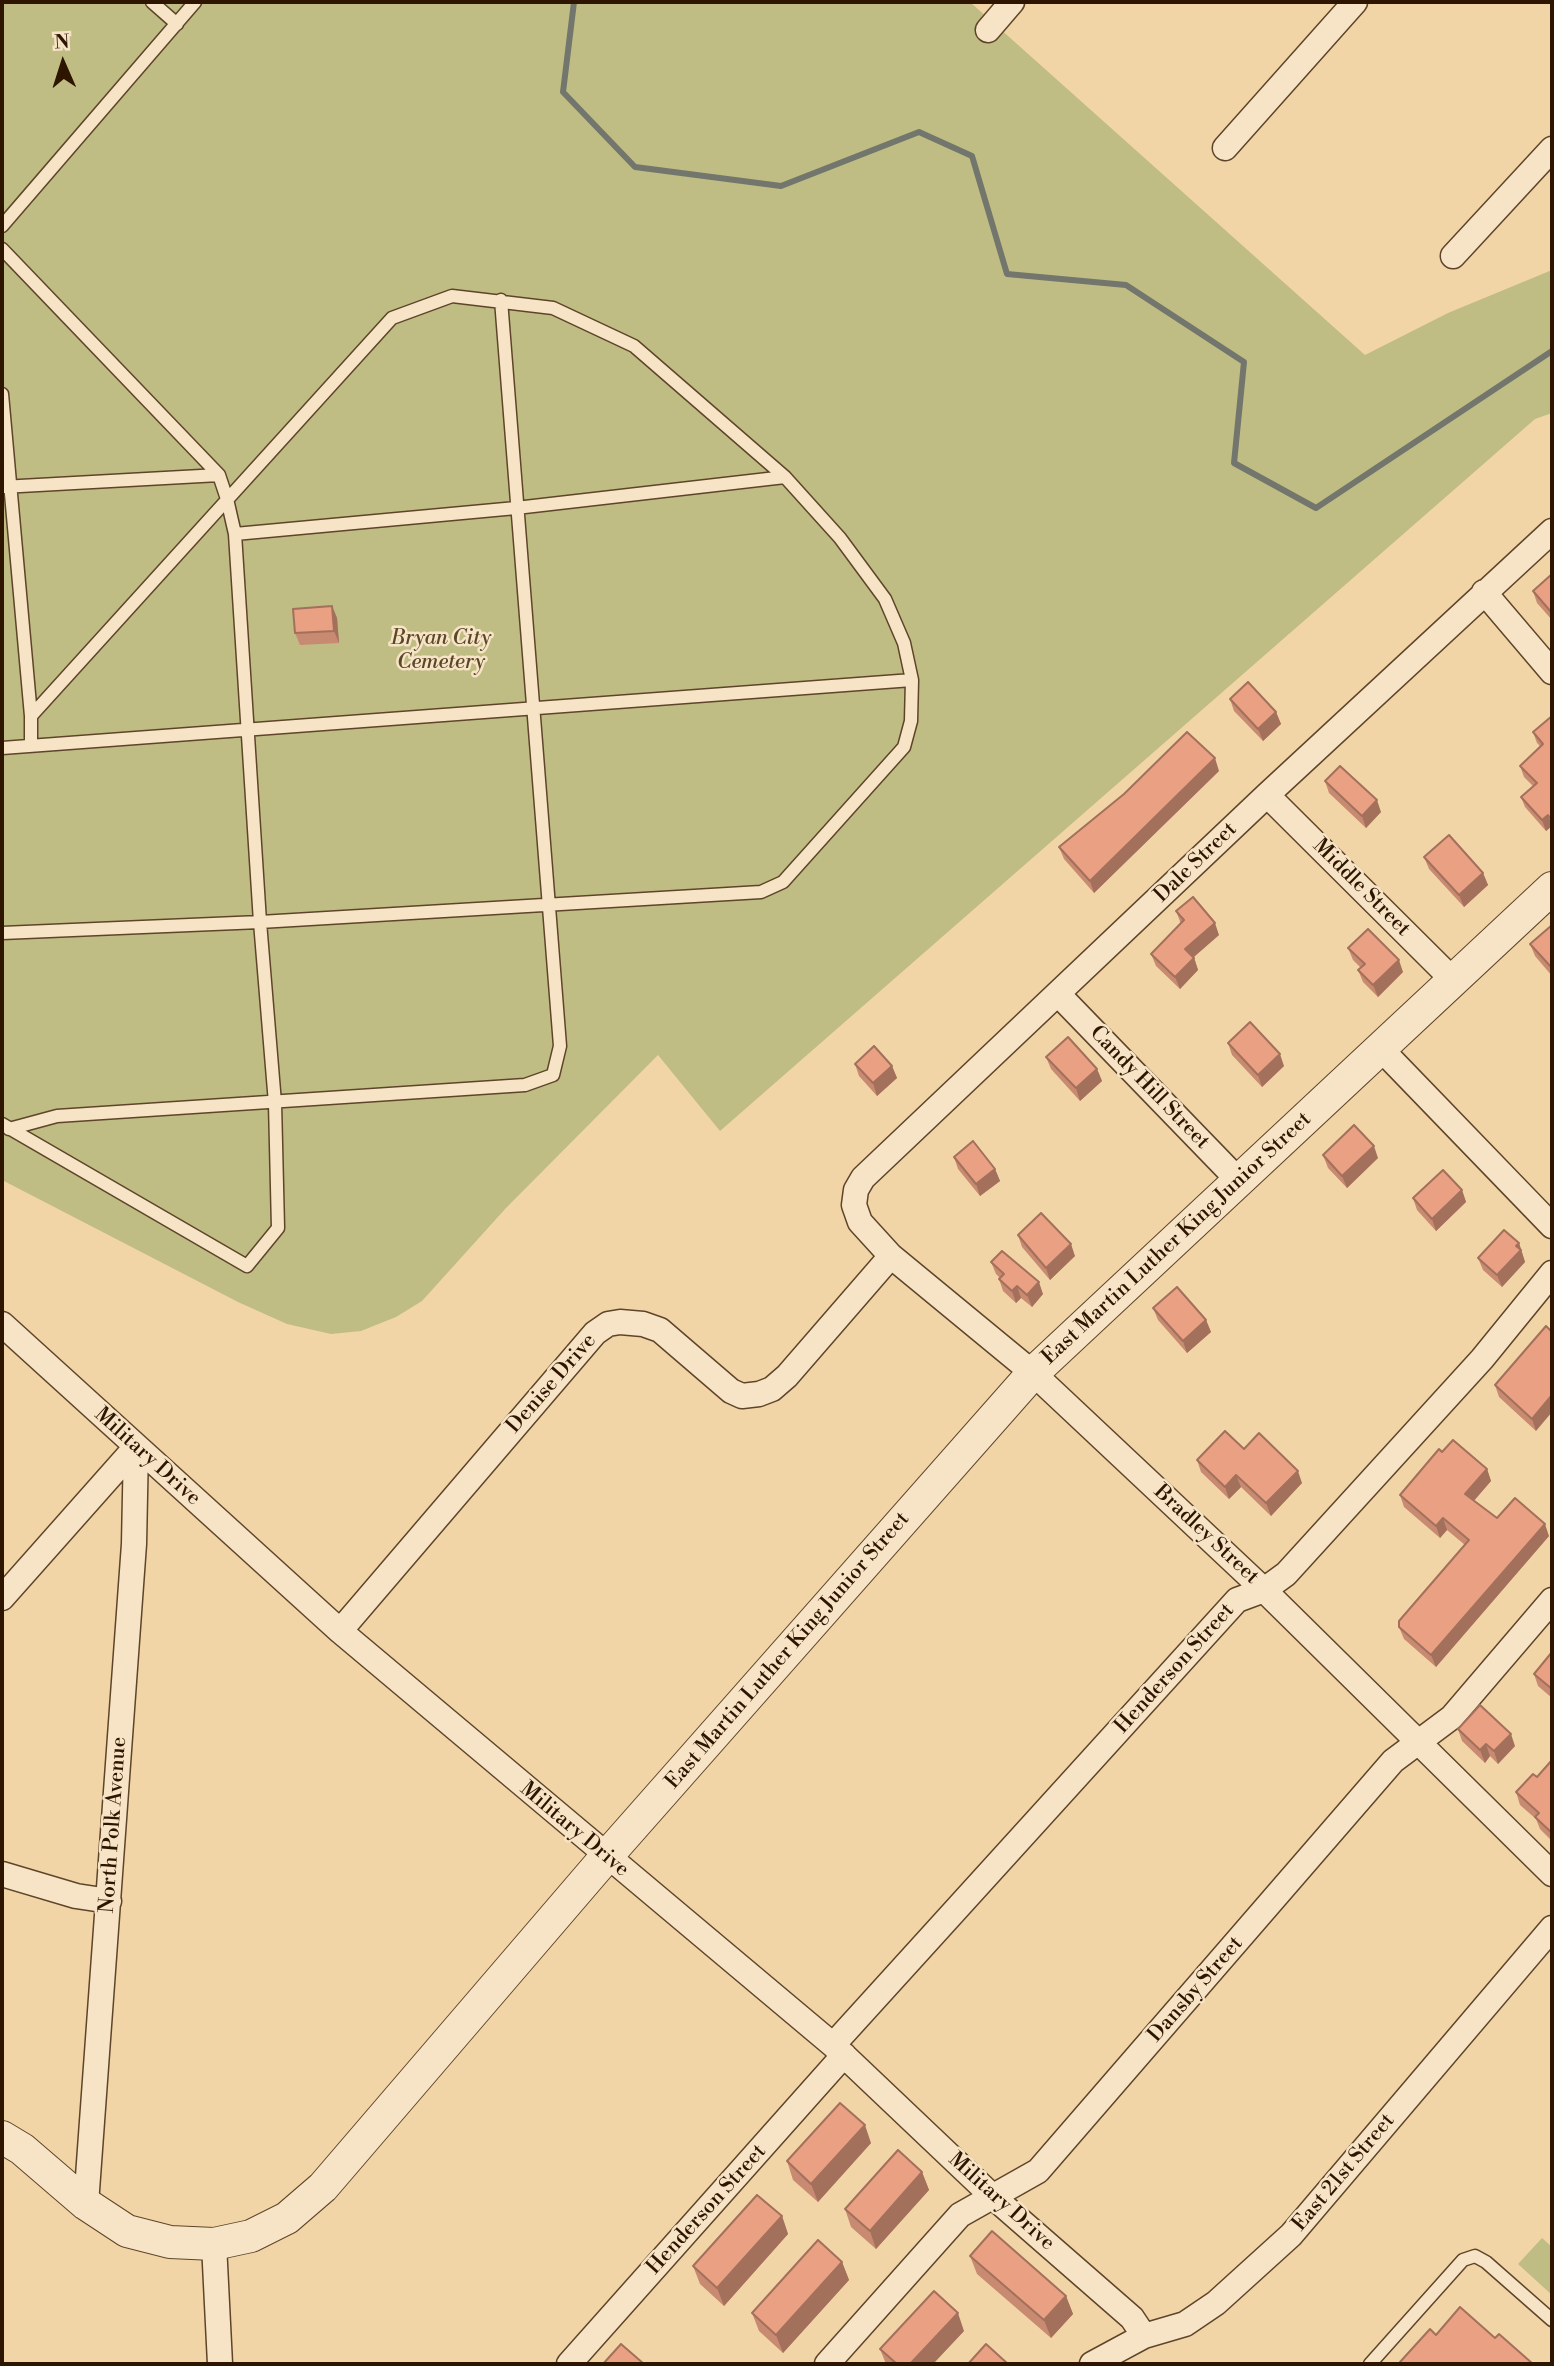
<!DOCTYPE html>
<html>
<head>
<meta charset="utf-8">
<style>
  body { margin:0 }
  #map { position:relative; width:1554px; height:2366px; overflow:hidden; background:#f2d5a7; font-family:"Libre Bodoni",serif }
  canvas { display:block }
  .frame { position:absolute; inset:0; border:4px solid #2d1500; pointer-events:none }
  .north { position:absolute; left:28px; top:28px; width:70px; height:70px; -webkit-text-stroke:5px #f7e4c6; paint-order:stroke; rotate:357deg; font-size:19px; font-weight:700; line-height:28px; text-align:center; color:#2d1500 }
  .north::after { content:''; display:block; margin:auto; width:24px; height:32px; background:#2d1500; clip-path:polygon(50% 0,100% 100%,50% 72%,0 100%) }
</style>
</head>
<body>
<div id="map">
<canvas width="1554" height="2366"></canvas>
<div class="frame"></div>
<div class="north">N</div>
</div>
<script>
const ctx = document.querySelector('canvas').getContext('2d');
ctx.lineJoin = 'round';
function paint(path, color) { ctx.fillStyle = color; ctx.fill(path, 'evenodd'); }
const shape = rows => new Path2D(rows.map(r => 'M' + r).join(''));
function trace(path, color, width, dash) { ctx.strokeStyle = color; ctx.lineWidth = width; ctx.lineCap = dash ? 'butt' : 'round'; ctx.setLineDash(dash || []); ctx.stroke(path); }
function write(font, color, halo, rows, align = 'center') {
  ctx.font = font + ' "Libre Bodoni",serif'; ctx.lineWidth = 5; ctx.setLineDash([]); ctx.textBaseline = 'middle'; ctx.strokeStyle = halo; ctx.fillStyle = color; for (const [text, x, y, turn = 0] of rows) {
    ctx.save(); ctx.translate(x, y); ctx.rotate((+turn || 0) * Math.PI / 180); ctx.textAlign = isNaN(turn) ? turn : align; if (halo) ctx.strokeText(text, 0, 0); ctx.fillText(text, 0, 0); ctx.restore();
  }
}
paint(shape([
  [2,2,970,2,1365,355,1448,313,1552,270,1552,413,1535,419,720,1131,658,1055,506,1208,422,1301,396,1317,361,1331,331,1334,287,1324,238,1302,2,1180],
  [1542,2238,1552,2247,1552,2295,1518,2264]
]), '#bfbc84');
trace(shape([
  [574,2,563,92,635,167,781,186,919,132,972,156,1007,274,1126,285,1244,362,1234,463,1316,508,1552,351]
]), '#72766c', 6);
const service = shape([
  [152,2,177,24],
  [2,226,195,2],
  [2,249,219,475,227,499,235,534,260,922,275,1103,278,1228,247,1266,2,1124],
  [2,394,31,716,31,746],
  [2,487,219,475],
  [235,534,516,508,785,477],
  [2,748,912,680],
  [2,933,260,922,761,892,783,882,904,747,911,721,912,680,904,643,885,599,840,538,785,477,634,346,553,308,452,296,392,318,31,716],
  [9,1129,57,1116,525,1085,553,1075,560,1046,501,300],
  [1370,2364,1463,2260,1475,2256,1486,2262,1552,2320]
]);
const minor = shape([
  [988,30,1012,2],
  [1225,148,1355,2],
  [1453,256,1552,149],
  [1552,531,1267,795,863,1178,856,1190,854,1205,860,1222,891,1256,1033,1373,1264,1590,1552,1874],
  [1484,592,1552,672],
  [1267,795,1454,981],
  [1058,994,1240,1182],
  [1381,1049,1552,1226],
  [2,1324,340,1631,833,2045,991,2195,1132,2318,1144,2336],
  [2,1598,136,1447],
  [340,1631,595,1333,608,1324,620,1322,643,1324,660,1330,731,1391,742,1396,759,1394,772,1389,787,1376,891,1256],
  [2,1874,76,1896,109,1901],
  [833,2045,1237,1600,1264,1590,1286,1574,1482,1359,1552,1273],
  [86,2204,134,1544,136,1447],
  [214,2244,220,2364],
  [569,2364,844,2055],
  [827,2364,960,2215,1038,2171,1393,1761,1452,1717,1552,1600],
  [1092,2364,1144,2336,1185,2324,1216,2303,1291,2235,1552,1928]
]);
const tertiary = shape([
  [2,2137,22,2149,86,2204,127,2231,170,2242,214,2244,251,2236,287,2218,323,2187,606,1857,1033,1373,1552,888]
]);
trace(service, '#5e452a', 15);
trace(minor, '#5e452a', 27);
trace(tertiary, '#5e452a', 34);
trace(service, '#f7e4c6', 12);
trace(minor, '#f7e4c6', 24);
trace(tertiary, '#f7e4c6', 32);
paint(shape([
  [1552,574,1552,620,1537,603,1533,591],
  [332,606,337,618,339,643,300,645,295,633],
  [1230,699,1276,712,1281,724,1263,741,1234,711],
  [1552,716,1552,826,1546,831,1525,807,1521,797,1533,786,1524,777,1520,766,1540,746,1537,743,1533,732],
  [1219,771,1094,893,1064,859,1059,847],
  [1325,781,1381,812,1366,828,1329,793],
  [1424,857,1483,873,1488,885,1464,907,1429,869],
  [1176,911,1219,935,1194,957,1198,970,1180,989,1156,966,1151,954,1181,924],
  [1552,925,1552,976,1535,956,1530,944],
  [1348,948,1403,972,1378,997,1363,982,1358,970,1361,968,1353,960],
  [1228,1043,1284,1066,1262,1087,1232,1055],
  [1046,1057,1097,1069,1102,1081,1080,1101,1051,1069],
  [855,1064,892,1066,897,1078,877,1096,859,1076],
  [1323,1155,1378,1158,1347,1188,1328,1168],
  [954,1157,995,1169,1000,1181,980,1196,958,1169],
  [1462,1190,1466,1202,1436,1231,1417,1210,1413,1198],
  [1018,1235,1075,1256,1050,1280,1022,1247],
  [1519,1243,1525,1262,1502,1287,1483,1270,1478,1258],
  [991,1262,1043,1294,1032,1307,1021,1298,1016,1303,1003,1291,999,1279,1000,1278,996,1274],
  [1153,1308,1206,1320,1211,1332,1187,1353,1158,1320],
  [1546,1326,1536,1431,1499,1397,1495,1385],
  [1442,1452,1487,1469,1491,1481,1474,1501,1497,1518,1549,1536,1436,1667,1404,1639,1399,1627,1465,1545,1447,1530,1440,1538,1404,1507,1400,1495],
  [1197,1460,1302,1483,1271,1516,1241,1487,1229,1499,1201,1472],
  [1552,1652,1552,1698,1538,1686,1534,1674],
  [1458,1729,1515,1746,1498,1764,1490,1756,1485,1763,1462,1741],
  [1552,1760,1552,1841,1540,1829,1536,1819,1520,1805,1516,1792,1537,1777],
  [871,2143,818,2202,793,2180,787,2161],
  [922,2172,929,2190,876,2249,851,2227,845,2209],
  [782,2216,788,2234,724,2306,700,2284,693,2266],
  [970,2256,1066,2296,1073,2314,1051,2338,977,2274],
  [842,2262,849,2280,783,2353,759,2331,752,2313],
  [964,2331,933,2364,886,2364,880,2349]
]), '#c88a71');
paint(shape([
  [332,606,337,618,339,643,334,631],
  [1276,712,1281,724,1263,741,1258,729],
  [1215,758,1219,771,1094,893,1090,881],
  [1377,800,1381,812,1366,828,1362,816],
  [1548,815,1552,826,1546,831,1542,820],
  [1483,873,1488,885,1464,907,1459,895],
  [1215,923,1219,935,1189,961,1185,949],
  [1194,958,1198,970,1180,989,1175,977],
  [1399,960,1403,972,1378,997,1373,985],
  [1280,1054,1284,1066,1262,1087,1258,1075],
  [892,1066,897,1078,877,1096,873,1083],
  [1097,1069,1102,1081,1080,1101,1076,1088],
  [1374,1146,1378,1158,1347,1188,1342,1176],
  [995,1169,1000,1181,980,1196,976,1184],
  [1462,1190,1466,1202,1436,1231,1432,1219],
  [1519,1243,1525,1262,1502,1287,1497,1275],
  [1071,1244,1075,1256,1050,1280,1046,1268],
  [1039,1282,1043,1294,1032,1307,1027,1295],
  [1017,1286,1021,1298,1016,1303,1012,1291],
  [1206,1320,1211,1332,1187,1353,1183,1341],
  [1552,1395,1552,1412,1536,1431,1532,1419],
  [1487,1469,1491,1481,1469,1506,1465,1494],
  [1298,1471,1302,1483,1271,1516,1266,1503],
  [1236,1475,1241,1487,1229,1499,1225,1487],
  [1443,1518,1447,1530,1440,1538,1436,1526],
  [1545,1524,1549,1536,1436,1667,1431,1655],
  [1511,1734,1515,1746,1498,1764,1494,1751],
  [1486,1744,1490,1756,1485,1763,1480,1750],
  [865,2125,871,2143,818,2202,811,2184],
  [922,2172,929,2190,876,2249,870,2231],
  [782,2216,788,2234,724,2306,717,2288],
  [842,2262,849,2280,783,2353,776,2335],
  [1066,2296,1073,2314,1051,2338,1044,2320],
  [958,2313,964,2331,933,2364,910,2364]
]), '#a3705c');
const building = shape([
  [1552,574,1552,613,1533,591,1552,574],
  [332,606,334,631,295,633,293,609,332,606],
  [1248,682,1276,712,1258,729,1230,699,1248,682],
  [1552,716,1552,820,1548,815,1542,820,1521,797,1537,783,1520,766,1543,744,1533,732,1552,716],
  [1187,732,1215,758,1090,881,1059,847,1124,794,1187,732],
  [1340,766,1377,800,1362,816,1325,781,1340,766],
  [1449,835,1483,873,1459,895,1424,857,1449,835],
  [1193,897,1215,923,1185,949,1194,958,1175,977,1151,954,1184,920,1176,911,1193,897],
  [1552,925,1552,968,1530,944,1552,925],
  [1368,929,1399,960,1373,985,1358,970,1365,964,1348,948,1368,929],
  [1250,1022,1280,1054,1258,1075,1228,1043,1250,1022],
  [1068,1037,1097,1069,1076,1088,1046,1057,1068,1037],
  [874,1046,892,1066,873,1083,855,1064,874,1046],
  [1354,1125,1374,1146,1342,1176,1323,1155,1354,1125],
  [973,1141,995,1169,976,1184,954,1157,973,1141],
  [1443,1170,1462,1190,1432,1219,1413,1198,1443,1170],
  [1041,1213,1071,1244,1046,1268,1018,1235,1041,1213],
  [1504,1230,1519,1243,1516,1246,1521,1250,1497,1275,1478,1258,1504,1230],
  [1002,1251,1039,1282,1027,1295,1017,1286,1012,1291,999,1279,1004,1274,991,1262,1002,1251],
  [1177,1287,1206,1320,1183,1341,1153,1308,1177,1287],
  [1546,1326,1552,1332,1552,1395,1532,1419,1495,1385,1546,1326],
  [1225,1431,1244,1449,1259,1433,1298,1471,1266,1503,1236,1475,1225,1487,1197,1460,1225,1431],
  [1453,1440,1487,1469,1465,1494,1497,1518,1515,1498,1545,1524,1431,1655,1399,1627,1399,1621,1469,1540,1443,1518,1436,1526,1400,1495,1439,1449,1442,1452,1453,1440],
  [1552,1652,1552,1689,1534,1674,1552,1652],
  [1480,1705,1511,1734,1494,1751,1486,1744,1480,1750,1458,1729,1480,1705],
  [1552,1760,1552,1833,1535,1817,1539,1813,1516,1792,1533,1774,1537,1777,1552,1760],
  [840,2103,865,2125,811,2184,787,2161,840,2103],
  [898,2150,922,2172,870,2231,845,2209,898,2150],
  [757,2195,782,2216,717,2288,693,2266,757,2195],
  [992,2231,1066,2296,1044,2320,970,2256,992,2231],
  [818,2240,842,2262,776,2335,752,2313,818,2240],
  [934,2291,958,2313,910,2364,897,2364,880,2349,934,2291],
  [1460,2307,1495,2338,1499,2334,1533,2364,1403,2364,1400,2362,1430,2329,1436,2335,1460,2307],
  [621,2344,644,2364,603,2364,621,2344],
  [986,2344,1008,2364,968,2364,986,2344]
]);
paint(building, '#e9a083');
trace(building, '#a3705c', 2);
write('italic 21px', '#594728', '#f7e4c6', [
  ["Bryan City",441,639],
  ["Cemetery",441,663]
]);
write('21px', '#2d1500', '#f7e4c6', [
  ["Dale Street",1196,863,-44],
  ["Middle Street",1361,888,45],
  ["Candy Hill Street",1149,1088,46],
  ["East Martin Luther King Junior Street",1177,1239,-43],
  ["Denise Drive",552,1384,-49],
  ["Military Drive",147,1457,42],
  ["Bradley Street",1206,1535,43],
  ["East Martin Luther King Junior Street",788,1651,-49],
  ["Henderson Street",1175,1669,-48],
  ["North Polk Avenue",114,1825,-86],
  ["Military Drive",574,1830,40],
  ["Dansby Street",1196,1990,-49],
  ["East 21st Street",1344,2173,-50],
  ["Military Drive",1001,2202,42],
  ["Henderson Street",707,2210,-48]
]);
</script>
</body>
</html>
